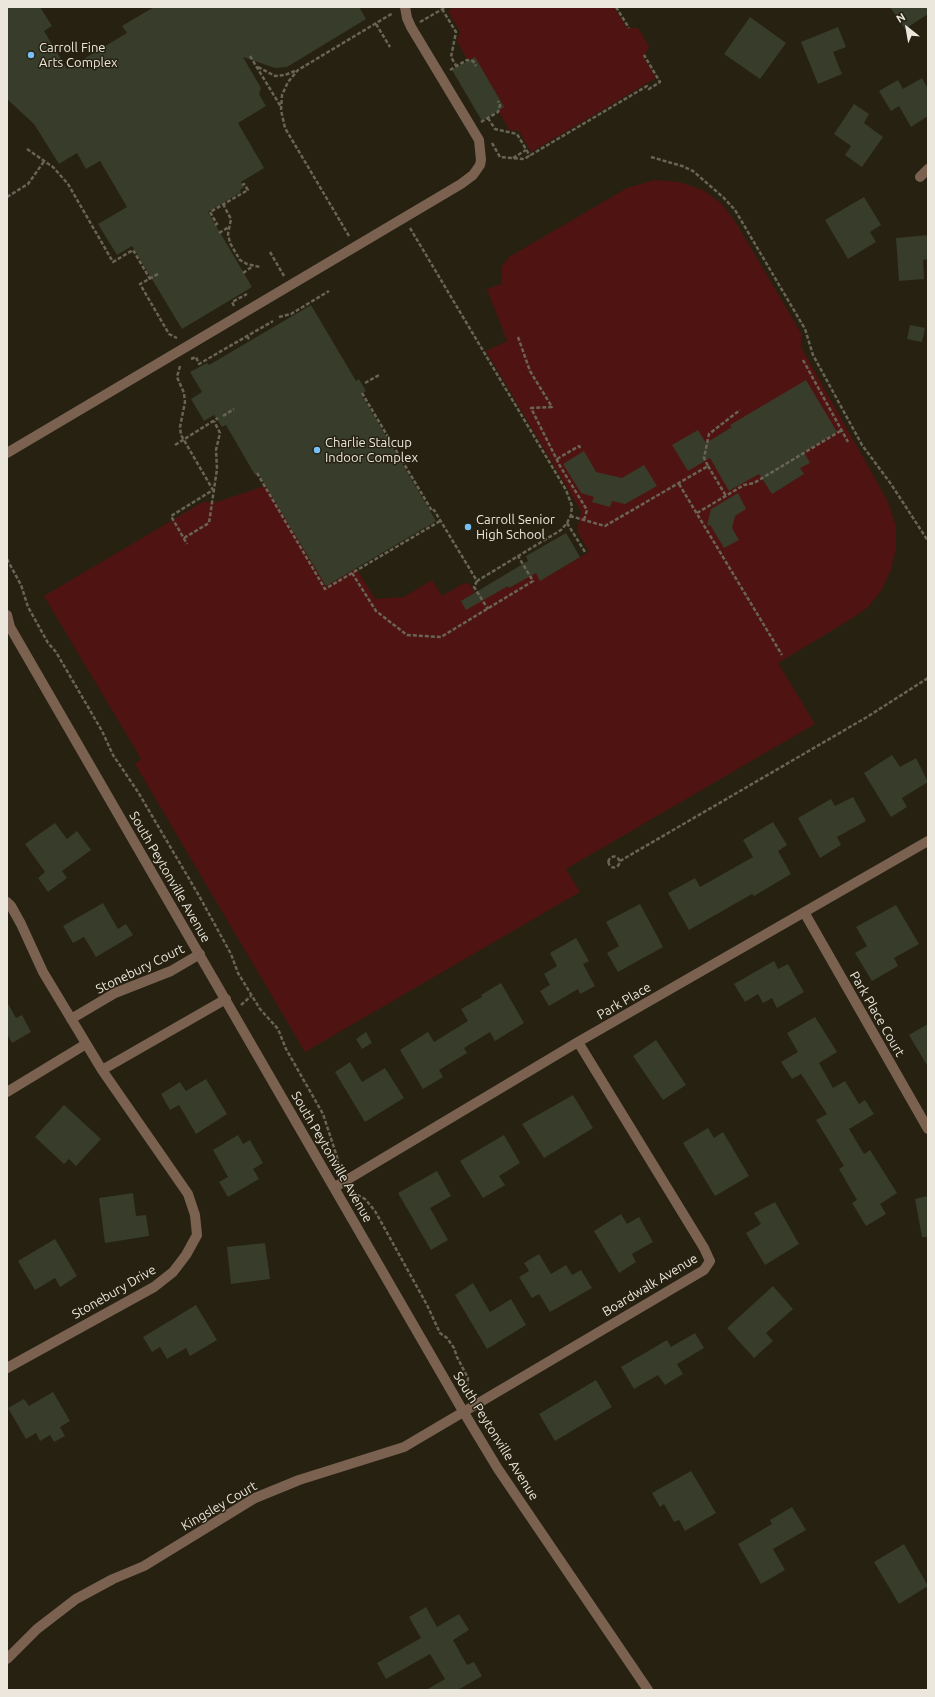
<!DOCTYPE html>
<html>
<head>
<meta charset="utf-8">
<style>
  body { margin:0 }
  #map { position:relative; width:935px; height:1697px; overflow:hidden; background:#272111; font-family:Ubuntu,sans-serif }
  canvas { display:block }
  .frame { position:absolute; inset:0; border:8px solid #ebe7dd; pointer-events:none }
  .north { position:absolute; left:887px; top:8px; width:40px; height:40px; -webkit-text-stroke:3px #272111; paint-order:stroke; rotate:329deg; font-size:11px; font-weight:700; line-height:16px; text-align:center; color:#ebe7dd }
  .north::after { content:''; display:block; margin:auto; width:14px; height:18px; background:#ebe7dd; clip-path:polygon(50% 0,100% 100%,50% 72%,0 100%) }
</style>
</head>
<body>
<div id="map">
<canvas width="935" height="1697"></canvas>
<div class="frame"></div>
<div class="north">N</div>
</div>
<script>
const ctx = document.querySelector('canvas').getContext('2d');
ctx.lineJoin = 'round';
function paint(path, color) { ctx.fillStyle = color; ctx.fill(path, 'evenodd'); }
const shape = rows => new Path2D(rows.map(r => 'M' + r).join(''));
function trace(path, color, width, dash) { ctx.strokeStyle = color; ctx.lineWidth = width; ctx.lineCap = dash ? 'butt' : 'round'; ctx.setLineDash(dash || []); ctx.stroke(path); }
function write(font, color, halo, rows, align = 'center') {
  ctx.font = font + ' Ubuntu,sans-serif'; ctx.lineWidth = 3; ctx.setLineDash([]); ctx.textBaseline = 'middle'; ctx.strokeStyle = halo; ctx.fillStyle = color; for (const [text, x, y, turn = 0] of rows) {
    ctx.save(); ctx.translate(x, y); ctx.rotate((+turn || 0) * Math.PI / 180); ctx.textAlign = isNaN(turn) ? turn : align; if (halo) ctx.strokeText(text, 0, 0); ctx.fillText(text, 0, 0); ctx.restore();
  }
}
paint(shape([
  [455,7,614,7,627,28,638,28,649,46,644,57,656,78,531,152,519,131,509,130,499,112,502,103,477,61,467,59,457,41,460,32,448,11],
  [655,180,679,182,703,190,721,203,735,221,801,333,801,347,887,500,896,526,896,549,891,570,881,591,867,608,851,619,778,663,815,724,566,869,580,892,305,1052,135,764,141,759,44,596,203,502,217,502,265,486,266,486,326,586,356,568,375,599,404,597,432,580,442,596,464,583,470,584,476,595,508,586,509,588,523,580,533,568,541,580,589,552,577,531,581,511,486,351,507,341,487,289,502,284,501,277,502,266,509,257,627,188]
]), '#4f1412');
paint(shape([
  [7,7,40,7,52,26,44,31,67,69,127,33,122,26,154,7,359,7,366,19,287,67,275,68,243,57,261,88,259,94,266,106,238,123,264,168,241,182,244,187,240,190,241,192,208,212,252,287,182,329,132,246,117,255,98,224,127,207,100,161,86,169,77,153,59,164,34,124,7,99],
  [890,7,928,7,928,14,905,29],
  [750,17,786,43,760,79,724,54],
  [838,27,846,47,833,52,842,74,818,84,801,42],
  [475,57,504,107,482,121,452,70],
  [922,78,928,89,928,116,911,127,899,106,891,111,879,91,898,80,903,89],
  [854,104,869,114,864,123,883,137,862,167,845,155,851,146,834,134],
  [864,197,881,225,870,232,876,242,848,259,825,220],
  [928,235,928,259,923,260,924,279,899,281,896,238],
  [311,305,356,381,359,379,366,391,361,394,436,521,326,586,258,473,255,475,226,425,222,427,214,415,204,421,191,399,202,392,190,372,207,363,209,365],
  [910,325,925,328,922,342,907,339],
  [806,380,837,432,804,452,810,463,800,468,804,474,772,494,759,474,729,491,710,458,688,471,672,445,698,430,706,443,732,427,730,425],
  [584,451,596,472,622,478,644,465,657,486,625,504,612,501,610,507,592,502,594,497,581,493,563,464],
  [738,493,746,509,735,516,732,528,739,540,724,548,711,526,707,525,711,509],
  [566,533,580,557,540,581,536,573,509,588,508,586,466,610,461,601,528,561,526,556],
  [892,755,900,767,916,758,928,782,902,798,907,807,891,817,864,773],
  [853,797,866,821,837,837,841,845,820,858,798,818,831,799,835,806],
  [773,822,787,845,778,851,791,874,754,896,752,894,689,930,668,893,695,878,700,887,753,857,743,840],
  [55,823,67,839,77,831,91,850,62,871,67,878,48,892,38,878,45,872,25,844],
  [103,903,118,929,126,924,133,935,96,957,84,937,73,943,63,926],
  [640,904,663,947,618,972,607,953,619,946,606,922],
  [896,905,919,944,894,958,898,966,872,981,855,953,867,946,856,927],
  [576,938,589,961,583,964,595,986,580,994,578,989,549,1006,540,991,550,985,544,974,557,966,550,953],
  [774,961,778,969,788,964,804,992,777,1008,772,998,763,1003,758,994,745,1002,734,984],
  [501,983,524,1023,495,1041,490,1032,464,1048,467,1053,439,1070,443,1077,423,1089,400,1050,428,1032,434,1042,468,1021,461,1009,482,997,481,995],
  [7,1002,16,1018,22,1015,31,1032,12,1043,7,1034],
  [815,1017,837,1052,819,1063,833,1088,845,1081,859,1104,865,1100,874,1114,849,1129,864,1154,870,1150,897,1193,880,1204,886,1214,866,1226,852,1203,857,1200,839,1169,844,1166,816,1120,827,1114,801,1074,792,1079,781,1062,798,1052,787,1033],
  [928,1024,928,1067,909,1035],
  [366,1032,372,1043,362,1049,356,1039],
  [656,1040,686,1085,663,1100,633,1056],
  [350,1062,362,1082,385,1068,404,1098,365,1122,335,1072],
  [206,1079,227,1114,196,1134,179,1105,170,1110,161,1094,180,1082,186,1091],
  [573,1095,593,1128,544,1158,522,1124],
  [64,1105,101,1139,76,1166,69,1159,64,1164,35,1137],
  [708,1128,714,1138,723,1132,749,1176,715,1196,683,1143],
  [238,1135,243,1144,250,1140,263,1163,253,1169,259,1179,228,1197,219,1182,228,1177,213,1150],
  [504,1135,520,1163,499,1176,505,1185,483,1198,460,1161],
  [437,1171,451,1196,430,1208,448,1240,431,1250,398,1193],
  [133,1193,136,1216,146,1215,149,1236,105,1243,99,1198],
  [928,1196,928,1237,922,1237,915,1199],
  [775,1202,799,1244,765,1265,746,1233,761,1224,754,1213],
  [621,1214,627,1224,639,1217,653,1242,632,1254,636,1262,619,1273,594,1231],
  [55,1239,77,1276,60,1287,55,1278,35,1290,18,1261],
  [265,1243,270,1279,231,1284,227,1247],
  [539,1254,551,1274,566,1265,572,1275,581,1270,592,1288,550,1312,539,1294,532,1298,519,1277,529,1271,524,1263],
  [473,1283,490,1312,511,1299,526,1325,487,1349,455,1295],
  [773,1286,793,1309,766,1333,773,1341,754,1358,727,1328],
  [196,1305,217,1340,190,1356,186,1348,167,1359,160,1347,152,1352,143,1337],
  [695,1333,704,1348,677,1364,683,1374,665,1385,658,1375,634,1389,621,1367,667,1340,671,1347],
  [596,1380,612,1407,555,1441,539,1414],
  [53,1392,70,1421,60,1427,65,1436,54,1442,50,1435,40,1441,36,1433,26,1439,8,1408,24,1399,29,1406],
  [691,1471,716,1513,685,1531,679,1520,674,1522,664,1504,660,1507,652,1493],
  [792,1507,806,1530,773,1549,785,1570,761,1584,738,1544,772,1524,770,1520],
  [904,1544,928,1586,899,1604,874,1562],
  [426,1607,437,1627,459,1614,469,1630,453,1640,467,1665,474,1662,482,1676,458,1690,426,1690,445,1679,430,1654,386,1679,377,1663,421,1638,409,1617]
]), '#383c2b');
trace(shape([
  [616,7,629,28],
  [442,9,456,32,451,57,457,67],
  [420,22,446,7],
  [376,24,390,47],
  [250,56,281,107],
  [258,67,275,76,285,75,295,71],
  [450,70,467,60,473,61,476,66],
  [488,118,495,129,517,134,530,156],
  [481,122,498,112,500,105,498,101],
  [492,143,500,157,524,159,647,86,649,89,660,82,644,55],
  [27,149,53,167,68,184,113,262,133,250,150,279],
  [651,157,682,166,693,171,724,198,735,210,805,329,813,355,862,445,891,484,928,541],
  [513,158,526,150],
  [7,197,28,184,45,160],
  [223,204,231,219,228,234,230,243,240,260,247,264,260,267],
  [215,225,217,224,210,212,248,190,244,184,242,185],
  [219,233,229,227],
  [349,236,285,128,281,110,282,95,288,82,298,70,393,13],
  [270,252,284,276],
  [243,273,253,266],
  [158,274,140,284,169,334,177,338],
  [234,306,232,302,247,294],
  [279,317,291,314,329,291],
  [247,336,250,341],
  [518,337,530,371,552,407,531,408,560,466,587,510,584,520],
  [191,359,196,357,199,364,273,321],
  [803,360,848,442],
  [180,366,177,377,184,393,185,402,180,427,181,435,213,490,171,516,187,544],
  [365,383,379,375],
  [362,393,432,511,434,510,477,581,561,530,567,523,571,515,572,506,566,490,410,228],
  [223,416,234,409],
  [175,445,218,418],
  [557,459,579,446,581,449],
  [708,466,726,496],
  [257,473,325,589,440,521],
  [679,484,782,655],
  [697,513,744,485,754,483,842,430],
  [570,516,605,526,708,466,704,458,709,434,740,410],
  [567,523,585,552],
  [184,538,209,523,217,469,216,450,220,433,214,421],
  [7,559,21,585,28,607,48,643,56,652,102,731,113,755,138,792,198,894,231,954,238,973,260,1009,278,1029,286,1049,323,1114,338,1160,338,1168],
  [352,573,376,611,407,635,441,637,533,581,518,556],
  [477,581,474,587,488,609],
  '608.5 862a5.5 5.5 0 1 1 11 0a5.5 5.5 0 1 1-11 0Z',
  [620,861,867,717,928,678],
  [241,1005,251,996],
  [352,1192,365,1199,375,1211,427,1305,440,1333,447,1338,454,1348,457,1357,468,1378,467,1393]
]), '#696456', 2.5, [4, 2]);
trace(shape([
  [920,177,928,169],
  [7,453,461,184,473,175,480,165,481,160,479,140,411,27,407,18,405,7],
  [7,615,10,627,463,1411,498,1469,648,1690],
  [7,902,11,906,21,924,43,972,102,1070,188,1194,195,1215,197,1235,186,1255,173,1272,154,1287,7,1368],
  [804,912,928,1129],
  [71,1019,115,993,171,971,200,954],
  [102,1070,226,999],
  [7,1092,86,1044],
  [335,1187,578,1042,928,841],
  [7,1659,37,1629,76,1599,113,1579,144,1566,255,1498,299,1480,404,1447,704,1270,710,1261,704,1248,578,1042]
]), '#7b6250', 10);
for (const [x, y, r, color] of [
  [31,55,4,"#77c0f7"],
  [317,450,4,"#77c0f7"],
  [468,527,4,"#77c0f7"]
]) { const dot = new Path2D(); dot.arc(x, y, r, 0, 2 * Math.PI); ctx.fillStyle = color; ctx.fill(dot); trace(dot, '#272111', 1.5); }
write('13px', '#ebe7dd', '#272111', [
  ["Carroll Fine",39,48],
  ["Arts Complex",39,63],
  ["Charlie Stalcup",325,443],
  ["Indoor Complex",325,458],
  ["Carroll Senior",476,520],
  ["High School",476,535]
], 'left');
write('13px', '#ebe7dd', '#272111', [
  ["South Peytonville Avenue",170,877,60],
  ["Stonebury Court",140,969,-26],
  ["Park Place",624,1001,-30],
  ["Park Place Court",877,1014,60],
  ["South Peytonville Avenue",332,1157,60],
  ["Boardwalk Avenue",650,1285,-31],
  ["Stonebury Drive",114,1292,-30],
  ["South Peytonville Avenue",496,1436,58],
  ["Kingsley Court",219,1506,-30]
]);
</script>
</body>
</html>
